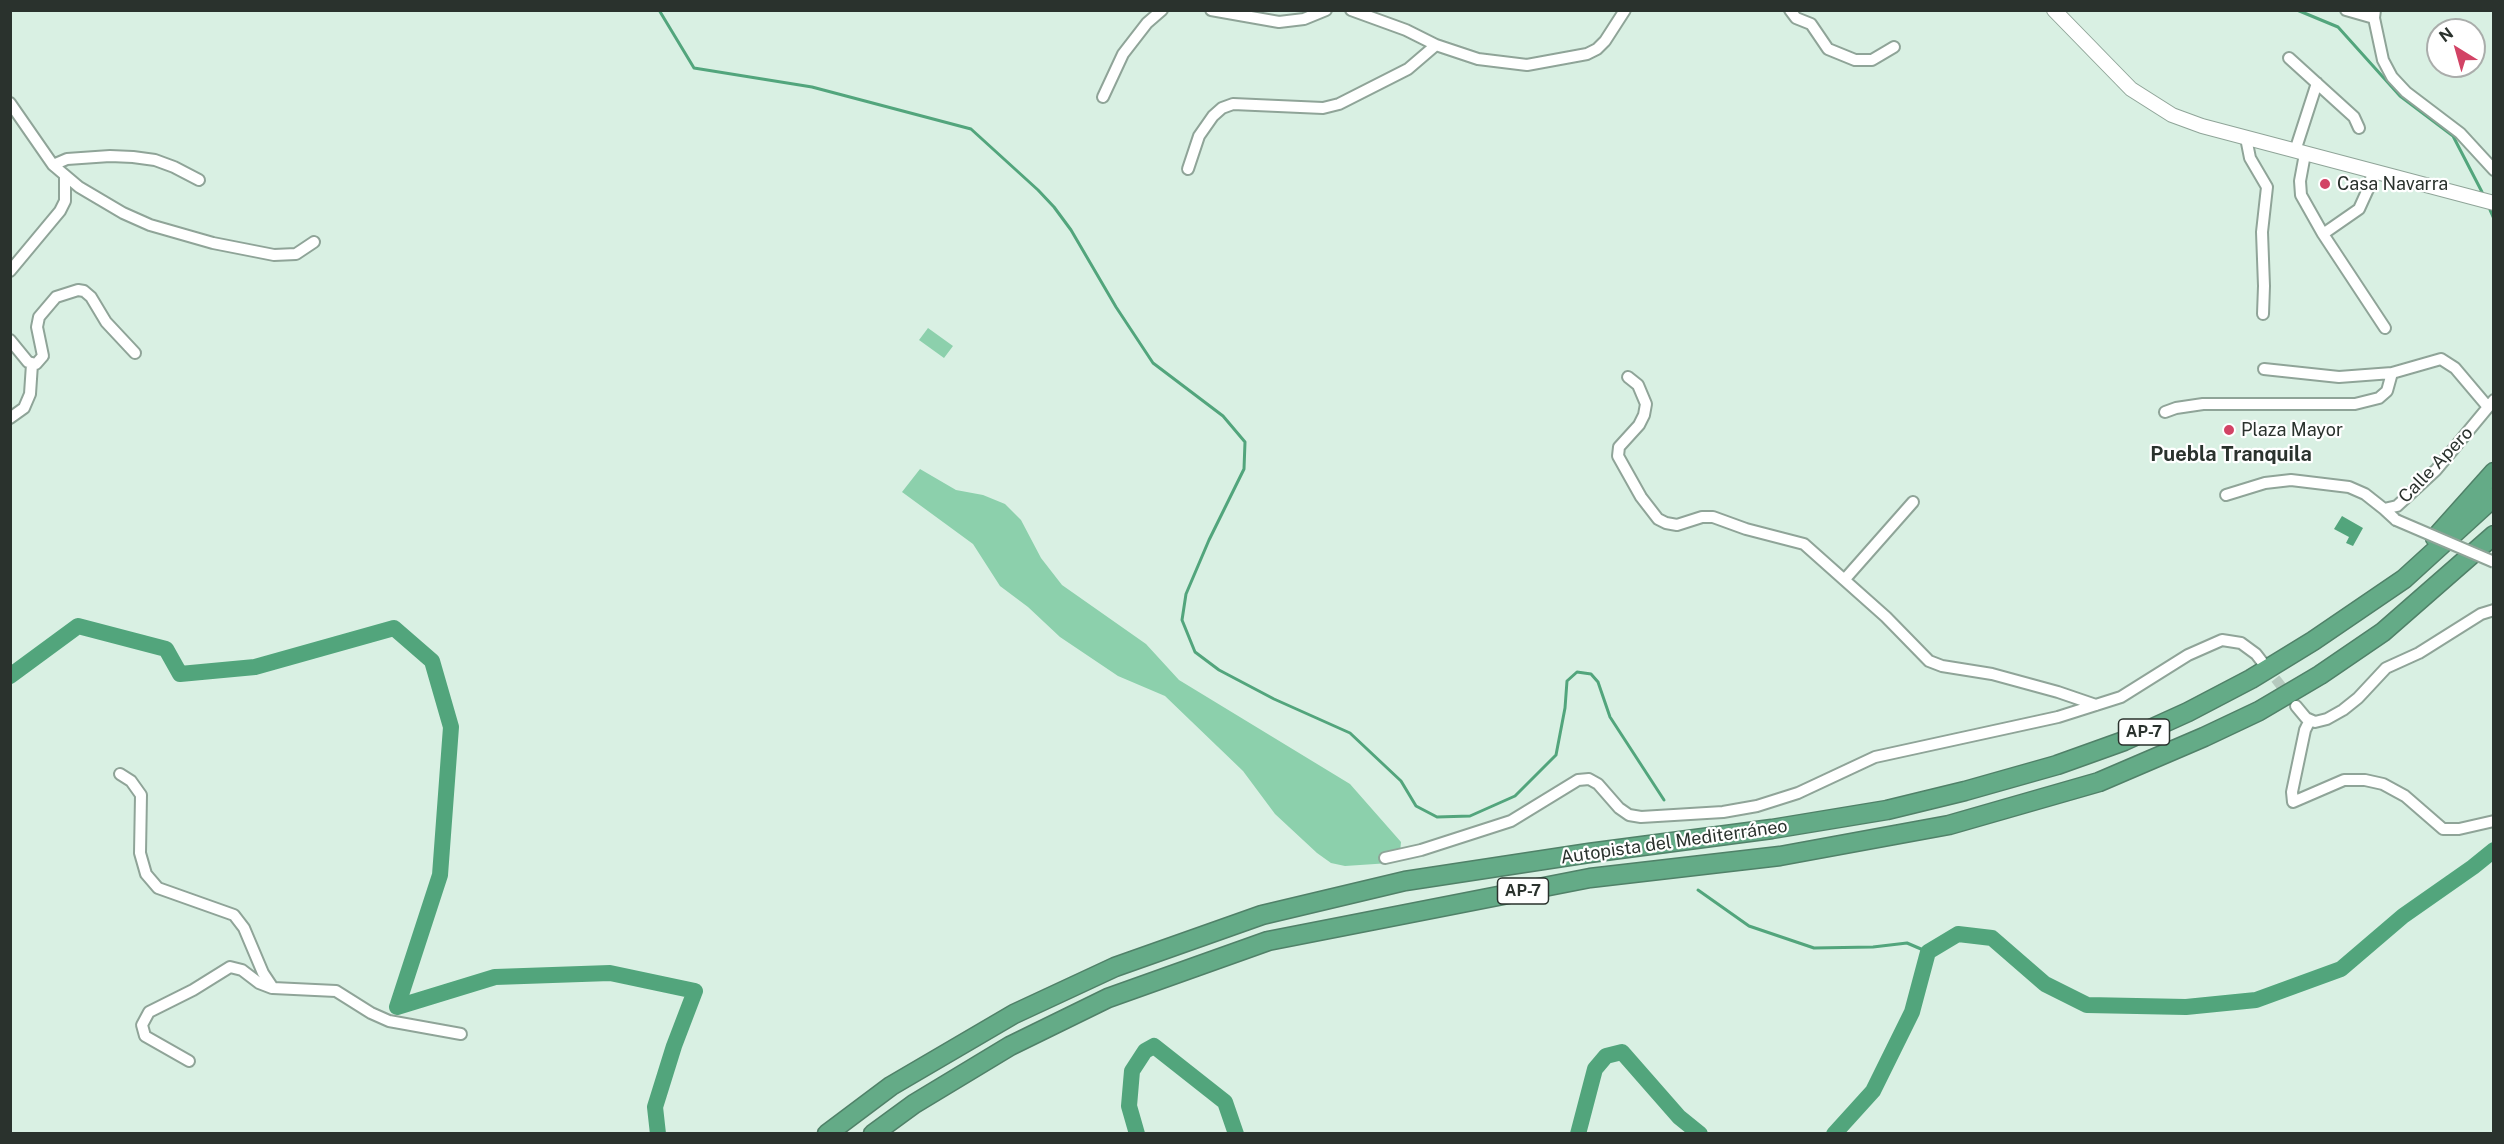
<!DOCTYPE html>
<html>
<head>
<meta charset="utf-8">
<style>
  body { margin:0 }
  #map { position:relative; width:2504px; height:1144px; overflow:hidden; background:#d9f0e3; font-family:"Public Sans",sans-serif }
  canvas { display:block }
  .frame { position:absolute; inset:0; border:12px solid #2a322d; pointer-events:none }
  .north { position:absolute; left:2426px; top:18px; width:60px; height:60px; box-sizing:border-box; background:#fff; border:2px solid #aaadab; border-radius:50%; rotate:323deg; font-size:16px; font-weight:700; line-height:24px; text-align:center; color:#2a322d }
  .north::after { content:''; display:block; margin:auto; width:21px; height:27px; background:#d24365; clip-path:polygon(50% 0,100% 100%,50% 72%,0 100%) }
</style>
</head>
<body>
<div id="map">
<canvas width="2504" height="1144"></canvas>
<div class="frame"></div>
<div class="north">N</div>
</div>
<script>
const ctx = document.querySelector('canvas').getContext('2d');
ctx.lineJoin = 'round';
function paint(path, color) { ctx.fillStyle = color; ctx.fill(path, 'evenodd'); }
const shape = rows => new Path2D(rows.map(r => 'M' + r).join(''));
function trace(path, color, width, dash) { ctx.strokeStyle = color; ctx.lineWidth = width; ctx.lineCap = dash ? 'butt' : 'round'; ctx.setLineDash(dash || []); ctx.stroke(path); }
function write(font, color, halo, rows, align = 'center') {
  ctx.font = font + ' "Public Sans",sans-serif'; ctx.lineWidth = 4.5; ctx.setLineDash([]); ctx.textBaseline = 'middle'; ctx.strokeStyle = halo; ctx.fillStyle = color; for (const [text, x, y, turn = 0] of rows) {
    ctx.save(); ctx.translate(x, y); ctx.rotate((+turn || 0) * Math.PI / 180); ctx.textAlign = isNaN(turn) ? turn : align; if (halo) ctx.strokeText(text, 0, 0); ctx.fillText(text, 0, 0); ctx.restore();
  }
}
paint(shape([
  [928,328,953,346,944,358,919,340],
  [920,469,956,490,983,495,1005,504,1021,520,1041,558,1062,585,1146,644,1179,680,1350,784,1401,842,1400,853,1390,863,1345,866,1331,863,1317,853,1275,814,1243,771,1165,696,1118,676,1060,637,1028,607,1000,586,973,544,902,492]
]), '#8cd0ac');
paint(shape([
  [2342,516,2363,528,2353,546,2346,543,2349,537,2334,529]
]), '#52a57c');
trace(shape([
  [659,10,694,68,812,87,971,129,1038,190,1054,207,1071,230,1116,307,1153,363,1223,416,1245,442,1244,469,1209,540,1186,594,1182,620,1195,652,1219,670,1274,699,1350,733,1401,781,1416,806,1437,817,1470,816,1515,796,1556,755,1565,708,1567,681,1577,672,1591,674,1598,682,1610,717,1664,800],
  [2297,10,2338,27,2400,96,2453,136,2482,192],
  [2490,210,2494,219],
  [1698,890,1749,926,1814,948,1873,947,1907,943,1928,952]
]), '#52a57c', 3);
trace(shape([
  [10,676,78,626,166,649,180,674,255,667,394,628,432,661,451,727,440,875,397,1007,495,977,610,973,695,991,674,1046,655,1107,658,1134],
  [1137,1134,1129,1106,1132,1071,1145,1051,1154,1046,1225,1102,1236,1134],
  [1578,1134,1595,1069,1606,1056,1622,1052,1679,1117,1700,1134],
  [1834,1134,1873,1091,1912,1012,1928,952,1958,934,1992,938,2045,984,2087,1005,2186,1007,2256,1000,2341,969,2403,916,2473,867,2494,850]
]), '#52a57c', 16);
trace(shape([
  [2266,667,2290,697]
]), '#b6cabf', 10, [10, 5]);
const street = shape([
  [1211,10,1279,22,1304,19,1326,10],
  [1351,10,1406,30,1436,45,1478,59,1527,65,1587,54,1597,49,1605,41,1625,10],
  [1790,10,1796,18,1811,24,1828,49,1855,60,1872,60,1894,47],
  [2346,10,2374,18],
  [2375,10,2374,18,2383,60,2392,77,2406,92,2460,133,2494,170],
  [2289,58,2354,117,2359,128],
  [1103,97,1123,54,1147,23,1162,10],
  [10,103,53,165,79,187,123,213,150,225,213,243,274,255,296,254,314,242],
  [2246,138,2250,158,2267,187,2262,232,2264,286,2263,314],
  [2295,151,2317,83],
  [2305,154,2300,181,2301,195,2323,234,2385,328],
  [53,165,67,159,110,156,133,157,155,160,174,167,199,180],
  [1188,169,1199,136,1213,116,1222,108,1233,104,1323,108,1339,104,1408,69,1436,45],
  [2323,234,2359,209,2369,187,2373,171],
  [10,271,60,211,65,201,65,177],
  [10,340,28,362,36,364,43,356,37,327,39,317,56,297,78,290,84,291,91,297,106,322,135,353],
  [2264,369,2339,377,2392,373,2441,359,2455,368,2488,407],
  [1628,377,1638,385,1646,404,1644,415,1639,425,1619,447,1618,456,1641,497,1658,519,1666,523,1677,525,1702,517,1713,517,1746,529,1804,544,1886,617,1929,661,1942,666,1992,674,2058,692,2096,705],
  [2165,412,2176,408,2203,404,2355,404,2379,398,2387,391,2392,373],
  [10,418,24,408,30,394,32,364],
  [2226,495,2265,483,2291,480,2349,487,2365,494,2384,509],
  [2396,520,2384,509,2397,506,2436,470,2494,400],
  [1845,579,1913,502],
  [2296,706,2306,718,2315,722,2327,719,2343,710,2358,698,2386,668,2419,653,2481,614,2494,610],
  [2310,720,2305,730,2292,792,2293,802,2344,780,2365,780,2383,784,2405,796,2443,829,2459,829,2494,821],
  [120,774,131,781,141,795,140,853,146,874,158,888,234,915,244,928,263,973,273,988,336,991,371,1013,389,1021,461,1034],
  [1385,858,1421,850,1511,821,1578,780,1589,779,1598,784,1619,808,1629,815,1641,817,1723,812,1757,806,1798,793,1875,757,2058,717,2121,697,2188,655,2222,640,2241,643,2256,654,2266,667],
  [189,1061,145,1036,142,1025,149,1012,193,990,230,967,242,970,259,983,272,988]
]);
const secondary = shape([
  [2054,10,2131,89,2172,115,2202,126,2494,203]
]);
const highway = shape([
  [2435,538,2494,472],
  [827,1134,891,1086,1014,1014,1115,967,1262,915,1405,881,1589,853,1772,829,1887,810,1965,791,2057,765,2124,741,2188,712,2251,679,2313,641,2404,579,2494,497],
  [873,1134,914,1104,1010,1046,1108,998,1268,941,1590,878,1780,856,1949,825,2099,782,2204,737,2259,711,2320,675,2383,632,2494,535]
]);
trace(street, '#8fa498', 14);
trace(secondary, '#8fa498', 16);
trace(highway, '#508168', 21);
trace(street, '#fff', 10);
trace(secondary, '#fff', 14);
trace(highway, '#64ab87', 18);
const streetBridge = shape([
  [2396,520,2494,562]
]);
trace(streetBridge, '#8fa498', 14, []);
trace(streetBridge, '#fff', 10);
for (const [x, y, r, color] of [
  [2325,184,6,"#d24365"],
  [2229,430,6,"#d24365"]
]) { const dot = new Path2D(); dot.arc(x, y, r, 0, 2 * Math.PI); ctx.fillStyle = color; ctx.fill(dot); trace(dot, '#fff', 2); }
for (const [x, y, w] of [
  [2144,732,51],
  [1523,891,51]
]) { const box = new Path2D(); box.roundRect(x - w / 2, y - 13, w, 26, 4.5); ctx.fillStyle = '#fff'; ctx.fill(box); trace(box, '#2a322d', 1.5); }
write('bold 16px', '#2a322d', null, [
  ["AP-7",2144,732],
  ["AP-7",1523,891]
]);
write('18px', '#2a322d', '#fff', [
  ["Casa Navarra",2337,184],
  ["Plaza Mayor",2241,430]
], 'left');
write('18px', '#2a322d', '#fff', [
  ["Calle Apero",2436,465,-46],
  ["Autopista del Mediterráneo",1674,842,-8]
]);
write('bold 20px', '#2a322d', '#fff', [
  ["Puebla Tranquila",2231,455]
]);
</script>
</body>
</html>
